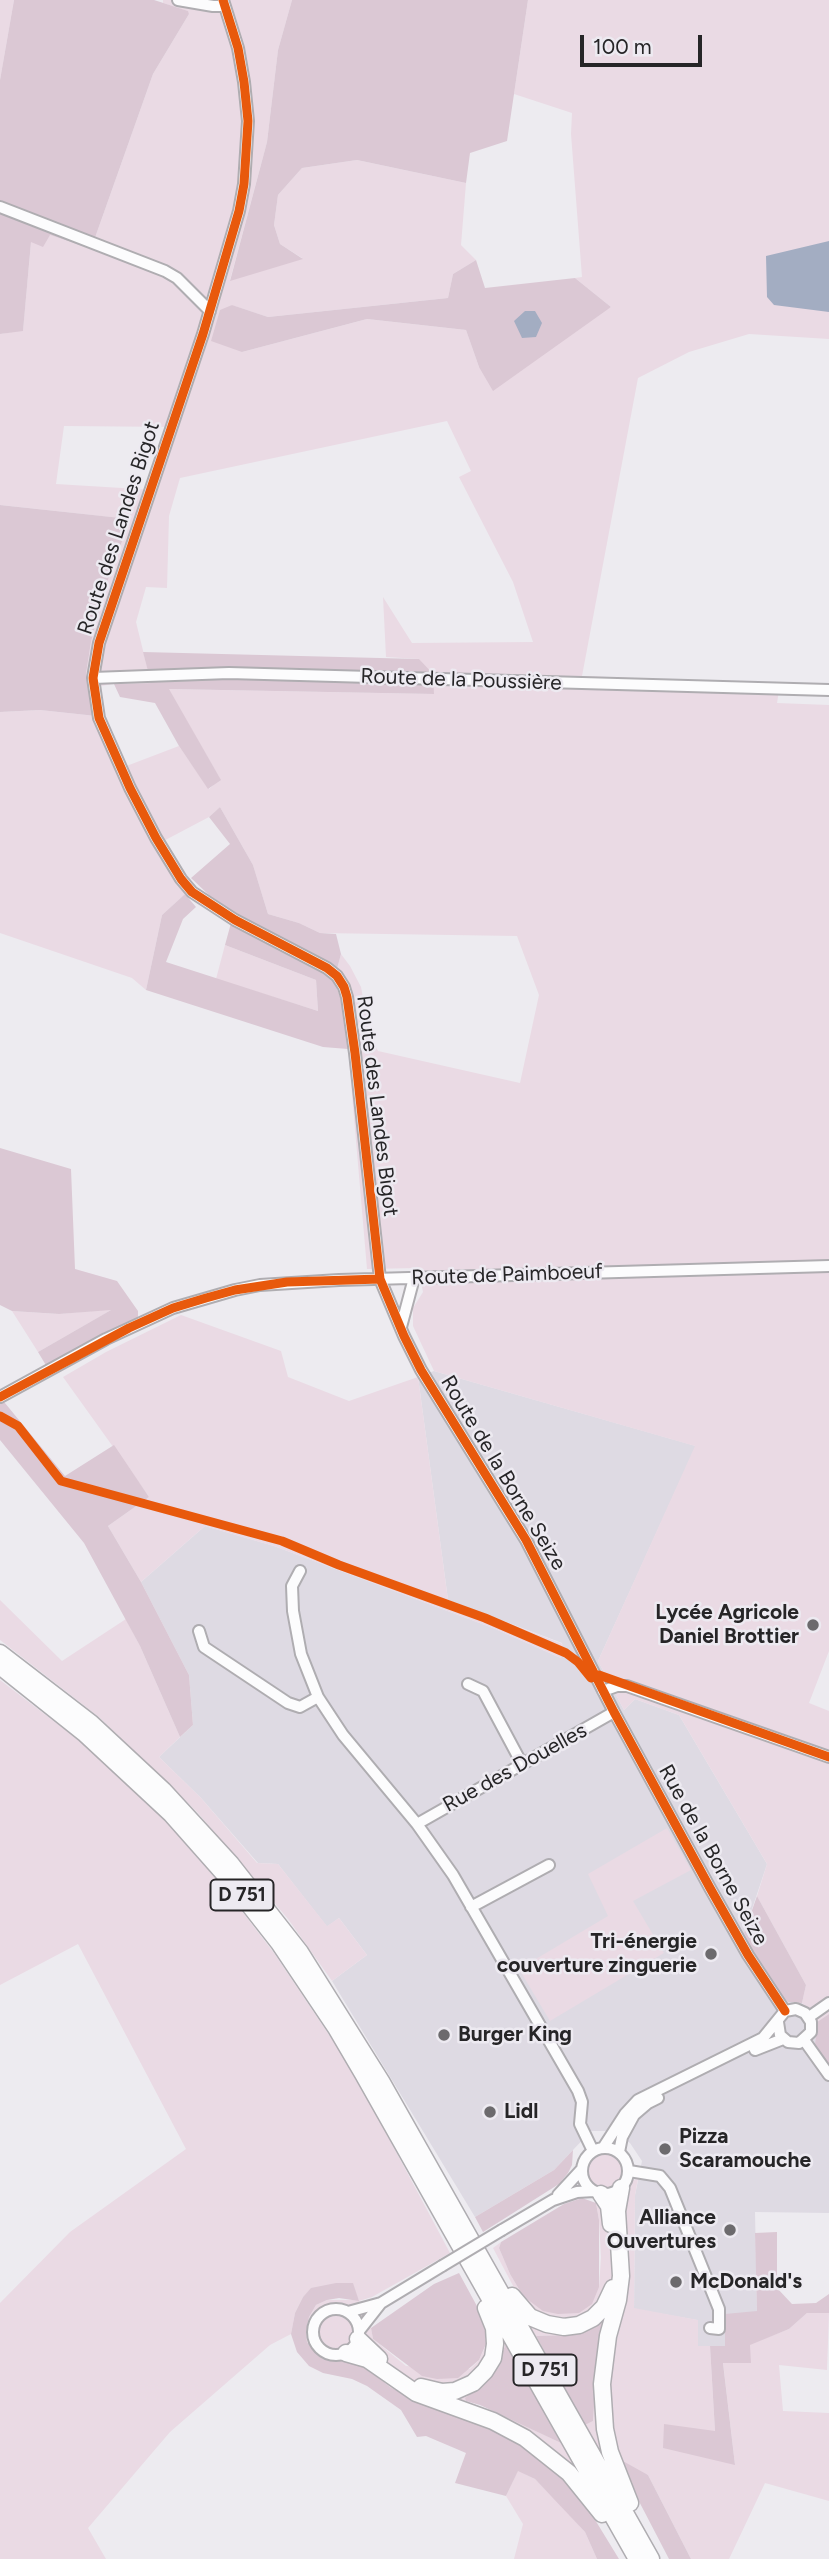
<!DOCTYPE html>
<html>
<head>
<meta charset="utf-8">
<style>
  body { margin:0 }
  #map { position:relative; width:829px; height:2559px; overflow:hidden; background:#edebf0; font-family:Figtree,sans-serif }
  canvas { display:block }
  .scale { position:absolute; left:580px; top:35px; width:122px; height:32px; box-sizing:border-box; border:4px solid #262527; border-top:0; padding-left:9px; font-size:21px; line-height:24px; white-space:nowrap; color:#262527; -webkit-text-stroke:5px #edeaf1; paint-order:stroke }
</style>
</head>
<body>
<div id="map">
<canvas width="829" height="2559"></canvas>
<div class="scale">100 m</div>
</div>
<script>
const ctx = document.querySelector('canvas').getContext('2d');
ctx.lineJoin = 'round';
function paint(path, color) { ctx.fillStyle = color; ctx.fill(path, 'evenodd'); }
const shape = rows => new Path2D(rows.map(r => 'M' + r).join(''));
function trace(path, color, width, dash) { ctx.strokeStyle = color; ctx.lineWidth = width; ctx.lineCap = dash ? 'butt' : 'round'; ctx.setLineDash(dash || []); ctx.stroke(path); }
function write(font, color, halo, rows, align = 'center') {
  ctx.font = font + ' Figtree,sans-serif'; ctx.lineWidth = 5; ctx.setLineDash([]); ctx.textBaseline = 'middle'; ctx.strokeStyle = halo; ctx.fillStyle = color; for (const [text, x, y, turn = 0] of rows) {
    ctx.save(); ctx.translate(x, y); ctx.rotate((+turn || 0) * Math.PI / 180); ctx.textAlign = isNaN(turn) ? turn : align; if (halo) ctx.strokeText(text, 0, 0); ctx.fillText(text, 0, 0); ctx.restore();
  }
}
paint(shape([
  [434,1371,696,1446,598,1661,624,1710,635,1699,679,1715,767,1864,744,1933,788,2002,802,2003,817,2022,815,2044,829,2066,829,2213,755,2212,757,2311,725,2347,698,2346,697,2320,634,2309,635,2195,642,2161,630,2143,608,2131,591,2131,554,2170,475,2217,332,1981,367,1955,339,1918,327,1927,278,1864,258,1863,201,1798,159,1757,193,1725,189,1675,141,1582,205,1526,274,1546,493,1628,561,1658,562,1643,448,1600,418,1377]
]), '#dedae3');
paint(shape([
  [0,0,14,0,0,80],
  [163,0,292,0,278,50,267,142,230,280,302,258,280,244,274,225,278,195,302,168,357,160,466,183,461,245,476,260,453,274,448,298,268,317,231,305,242,352,367,319,466,330,479,367,611,307,575,278,582,277,571,134,572,113,514,94,528,0,829,0,829,339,749,334,689,352,638,378,582,676,780,684,777,703,829,705,829,1651,809,1703,829,1711,829,2014,817,2022,802,2003,806,1985,757,1896,767,1864,679,1715,635,1699,624,1710,598,1661,695,1446,434,1371,413,1326,413,1308,423,1292,418,1268,367,1269,349,1059,341,999,334,980,341,954,350,966,361,987,370,1035,378,1051,520,1083,539,995,517,936,320,933,299,923,268,914,253,865,220,807,209,817,154,846,176,883,185,894,162,915,146,990,132,978,0,933,0,712,40,710,96,716,116,770,179,746,209,789,220,779,168,689,433,694,419,659,386,657,383,597,412,643,533,642,513,582,459,477,471,471,447,421,180,478,169,516,167,588,146,587,136,622,151,683,114,684,87,688,86,674,91,642,105,588,129,519,0,505,0,334,23,330,31,242,50,235,91,249,153,74,189,14,187,11,163,3],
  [64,426,177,427,155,490,56,484],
  [225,945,316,980,318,1011,216,979],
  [113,1309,38,1352,12,1311,59,1314],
  [181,1315,281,1351,288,1377,349,1401,418,1377,448,1600,563,1644,561,1658,493,1628,274,1546,205,1526,141,1582,108,1526,149,1497,63,1377,106,1352],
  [0,1600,62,1661,126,1619,140,1646,180,1737,159,1757,201,1798,257,1863,278,1864,327,1926,339,1918,367,1955,332,1981,288,1919,197,1812,100,1718,0,1640],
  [0,1680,85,1745,147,1801,190,1849,224,1888,274,1953,352,2069,450,2253,372,2297,359,2301,371,2328,373,2339,406,2366,470,2369,479,2360,486,2345,484,2319,501,2333,506,2344,490,2378,466,2398,466,2401,505,2416,561,2443,587,2483,390,2387,364,2366,352,2362,323,2359,307,2342,306,2332,309,2317,316,2305,327,2300,359,2300,321,2287,311,2289,303,2297,295,2313,291,2334,270,2345,170,2432,88,2528,106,2559,0,2559,0,2303,70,2232,186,2149,78,1944,0,1985],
  [667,1828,691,1870,633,1901,664,1953,550,2021,519,1969,608,1916,588,1874],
  '587 2170a18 18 0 1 1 36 0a18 18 0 1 1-36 0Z',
  [638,2179,635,2195,634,2308,698,2320,698,2346,710,2346,715,2431,735,2465,723,2362,750,2344,789,2329,807,2313,829,2313,827,2370,779,2365,783,2411,829,2413,829,2501,765,2483,729,2559,691,2559,648,2475,608,2466,585,2425,593,2421,594,2405,587,2329,565,2335,536,2336,526,2321,520,2299,493,2248,501,2242,499,2248,510,2274,523,2296,599,2287,601,2257,599,2220,596,2203,613,2199,625,2192,633,2180],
  [518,2470,535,2479,561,2505,585,2532,597,2559,514,2559,523,2524,506,2496]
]), '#eadae4');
paint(shape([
  [14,0,154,0,188,11,189,14,153,74,91,249,50,235,43,247,31,242,23,331,0,334,0,80],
  [292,0,528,0,507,141,470,153,466,183,357,160,302,168,278,195,274,225,280,244,303,259,230,281,267,142,278,50],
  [476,260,485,288,575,278,611,307,493,391,479,367,466,330,367,319,242,352,211,341,220,310,232,305,268,317,448,298,453,274],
  [0,505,130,519,105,588,91,642,86,674,96,716,40,710,0,712],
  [143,652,419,659,433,674,434,694,169,689,221,780,208,789,179,746,155,703,120,697,114,684,151,683],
  [220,807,253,865,268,914,299,923,320,933,336,934,341,954,334,980,341,999,348,1049,323,1047,146,990,162,915,185,894,196,907,183,919,166,962,318,1011,316,980,225,945,234,912,210,896,191,878,230,844,209,817],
  [0,1148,71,1169,75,1269,117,1281,138,1311,138,1318,47,1367,38,1352,111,1310,59,1314,12,1311,0,1305],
  [0,1397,65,1476,114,1445,149,1497,108,1526,141,1582,189,1675,193,1725,180,1737,140,1646,84,1543,0,1440],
  [757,1896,806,1985,802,2003,788,2002,776,1990,761,1969,744,1933],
  [829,2014,829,2066,815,2044,817,2022],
  [573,2150,572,2165,568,2173,559,2184,483,2232,475,2217,554,2170],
  [582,2198,596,2203,599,2220,599,2287,592,2304,579,2313,558,2314,543,2311,523,2296,510,2274,499,2248,501,2242,564,2204],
  [777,2232,777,2288,792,2304,816,2303,829,2294,829,2313,807,2313,789,2329,750,2345,751,2363,723,2363,735,2465,663,2448,664,2424,715,2431,710,2346,725,2346,725,2314,757,2311,755,2233],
  [459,2273,484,2319,486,2344,479,2360,458,2378,437,2379,422,2376,373,2339,371,2328,434,2284],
  [336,2283,353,2283,359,2301,339,2298,327,2300,316,2305,309,2317,306,2332,307,2342,313,2350,323,2359,352,2362,364,2366,390,2387,426,2405,506,2434,538,2455,569,2482,586,2505,619,2559,597,2559,585,2532,535,2479,518,2471,506,2496,455,2483,466,2453,426,2436,417,2437,401,2410,367,2386,352,2379,323,2373,309,2366,297,2352,291,2334,295,2313,303,2297,311,2288],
  [604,2315,607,2320,598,2349,593,2421,585,2425,536,2336,565,2335,587,2329],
  [506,2344,561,2443,480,2405,466,2401,465,2398,490,2378],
  [621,2460,648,2475,691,2559,669,2559,618,2461]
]), '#dbc8d4');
paint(shape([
  [829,241,829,312,774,305,767,297,766,256],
  [525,311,535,311,542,323,536,337,522,338,514,321]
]), '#a3adc2');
const minor = shape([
  [178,0,213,6,225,6],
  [223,0,238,48,244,82,248,121,244,184,239,211,203,334,99,643,93,678,99,718,130,788,156,838,181,879,192,892,235,920,327,968,337,976,344,987,347,997,355,1053,380,1279,404,1336,421,1370,526,1540,614,1712,710,1888,748,1955,785,2011],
  [0,207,165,271,177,278,210,311],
  [93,678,229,673,829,690],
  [401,1327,414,1278],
  [0,1397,106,1339,173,1308,235,1290,260,1285,339,1280,829,1266],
  [300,1571,292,1586,293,1611,301,1654,318,1697,343,1735,417,1824,453,1875,578,2091,582,2102,580,2124,593,2151],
  [199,1631,204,1647,288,1703,300,1707,318,1697],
  [468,1684,483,1691,522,1764],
  [603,1691,617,1686,627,1686,829,1757],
  [417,1824,614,1712],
  [471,1907,549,1865],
  [809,2017,829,2003],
  [804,2040,829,2075],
  [755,2050,783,2039],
  '582 2171a23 23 0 1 1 46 0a23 23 0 1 1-46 0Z',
  [603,2148,625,2114,638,2100,763,2038,785,2011,796,2009,805,2013,811,2022,811,2032,799,2043,788,2042,780,2035,778,2022],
  [619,2152,622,2137,634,2115,648,2103,658,2098],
  [629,2171,660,2176,670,2188,719,2309,719,2329,710,2328],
  [558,2195,582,2169],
  [502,2230,553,2200,577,2192,594,2191],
  '313 2332a23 23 0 1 1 46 0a23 23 0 1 1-46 0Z',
  [348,2312,381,2303,442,2266],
  [359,2331,381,2303]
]);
const highway = shape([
  [0,1653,91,1723,163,1790,231,1864,300,1952,381,2081,651,2559],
  [0,1666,84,1733,171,1814,232,1883,279,1943,336,2028,363,2074,637,2559],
  [621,2188,617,2211,621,2276,618,2300,608,2336,602,2384,605,2429,610,2452,630,2503],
  [601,2194,609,2206,611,2224],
  [512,2296,530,2317,547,2324,564,2327,579,2325,593,2318,604,2307,613,2288],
  [358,2339,379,2359],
  [346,2353,367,2359,416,2393,493,2421,525,2438,569,2473,602,2514],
  [421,2387,442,2392,455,2391,473,2383,485,2371,493,2358,495,2344,494,2328,486,2308]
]);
trace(minor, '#afadb1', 14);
trace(highway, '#afadb1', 19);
trace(minor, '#fcfcfd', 10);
trace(highway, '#fcfcfd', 16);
const minorBridge = shape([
  [442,2266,502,2230]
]);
trace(minorBridge, '#afadb1', 14, []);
trace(minorBridge, '#fcfcfd', 10);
trace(shape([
  [223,0,238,48,244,82,248,121,244,184,239,211,203,334,99,643,93,678,99,718,130,788,156,838,181,879,192,892,235,920,327,968,337,976,344,987,347,997,355,1053,380,1279,404,1336,421,1370,526,1540,614,1712,710,1888,748,1955,785,2011],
  [0,1397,129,1328,173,1308,206,1298,235,1290,287,1282,380,1279],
  [0,1416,18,1426,61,1481,282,1541,339,1565,485,1618,566,1653,578,1662,591,1678,599,1675,829,1757]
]), '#e8590c', 9);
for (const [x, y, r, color] of [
  [813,1625,7,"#6c6a6d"],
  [711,1954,7,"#6c6a6d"],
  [444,2035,7,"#6c6a6d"],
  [490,2112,7,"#6c6a6d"],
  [665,2149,7,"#6c6a6d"],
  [730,2230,7,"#6c6a6d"],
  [676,2282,7,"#6c6a6d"]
]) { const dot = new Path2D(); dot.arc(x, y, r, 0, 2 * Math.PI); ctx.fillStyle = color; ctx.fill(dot); trace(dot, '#edeaf1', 2.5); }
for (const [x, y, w] of [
  [242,1895,63],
  [545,2370,63]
]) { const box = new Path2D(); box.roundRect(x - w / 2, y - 15.5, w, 31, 5); ctx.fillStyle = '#edeaf1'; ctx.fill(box); trace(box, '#262527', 2); }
write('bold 19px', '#262527', null, [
  ["D 751",242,1895],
  ["D 751",545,2370]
]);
write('21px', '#262527', '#edeaf1', [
  ["Route des Landes Bigot",119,528,-72],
  ["Route de la Poussière",461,680,2],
  ["Route des Landes Bigot",377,1106,83],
  ["Route de Paimboeuf",507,1275,-2],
  ["Route de la Borne Seize",503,1473,59],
  ["Rue des Douelles",515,1768,-29],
  ["Rue de la Borne Seize",713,1855,61]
]);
write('bold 21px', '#262527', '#edeaf1', [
  ["Lycée Agricole",799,1613,"right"],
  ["Daniel Brottier",799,1637,"right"],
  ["Tri-énergie",697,1942,"right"],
  ["couverture zinguerie",697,1966,"right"],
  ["Burger King",458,2035],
  ["Lidl",504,2112],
  ["Pizza",679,2137],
  ["Scaramouche",679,2161],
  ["Alliance",716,2218,"right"],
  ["Ouvertures",716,2242,"right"],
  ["McDonald's",690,2282]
], 'left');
</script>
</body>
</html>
